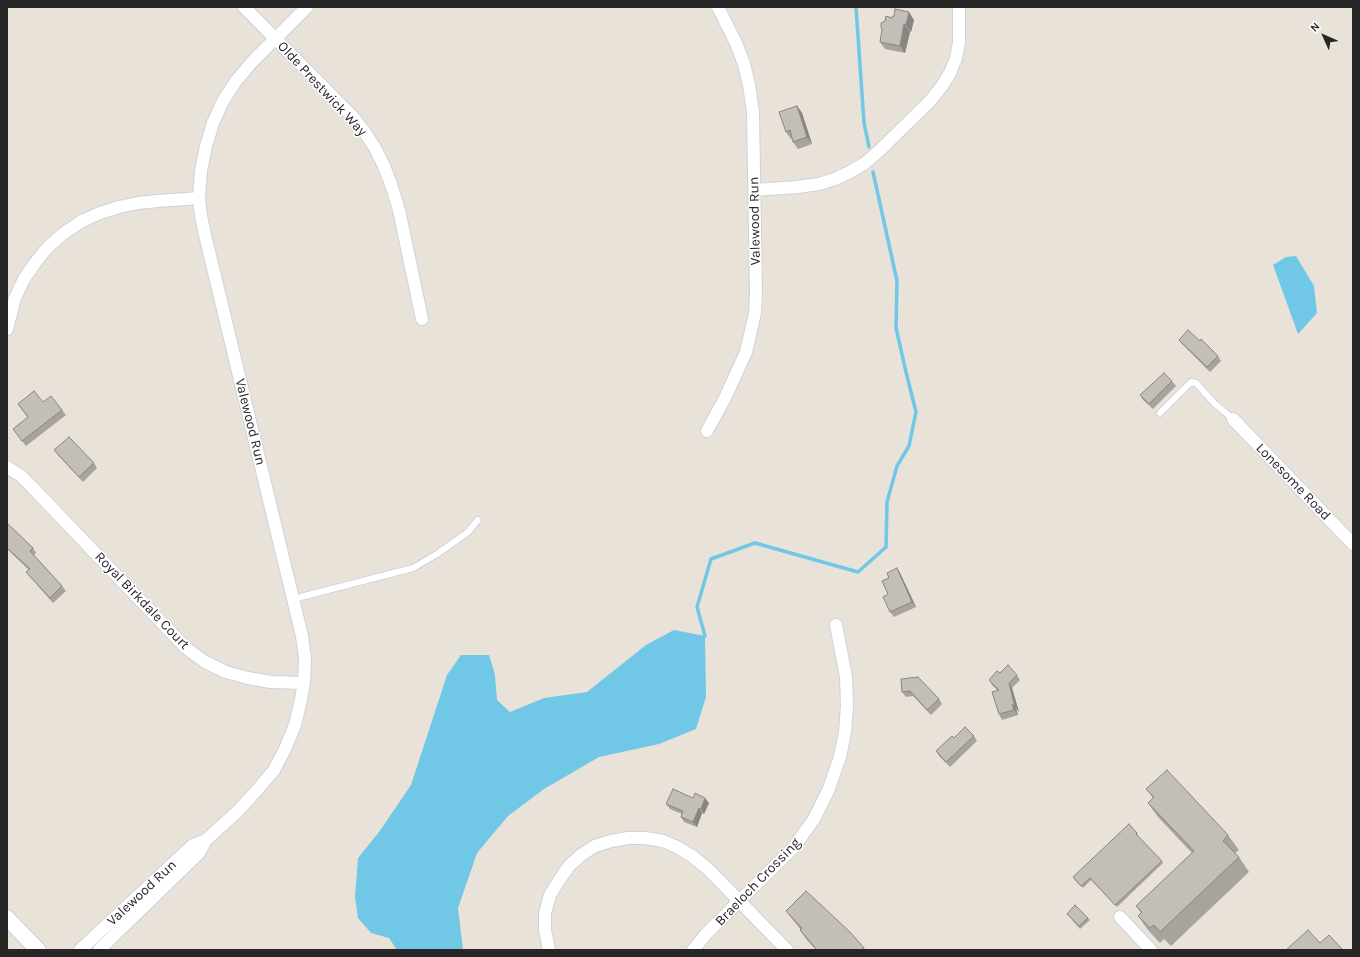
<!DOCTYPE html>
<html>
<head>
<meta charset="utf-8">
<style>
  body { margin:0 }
  #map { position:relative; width:1360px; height:957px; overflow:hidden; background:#e9e2d8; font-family:Karla,sans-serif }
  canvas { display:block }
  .frame { position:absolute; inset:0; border:8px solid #272727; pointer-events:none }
  .north { position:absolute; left:1304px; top:16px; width:40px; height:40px; -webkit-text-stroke:3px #fff; paint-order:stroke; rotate:315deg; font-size:11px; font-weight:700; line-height:16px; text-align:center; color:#272727 }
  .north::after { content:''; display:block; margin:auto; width:14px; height:18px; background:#272727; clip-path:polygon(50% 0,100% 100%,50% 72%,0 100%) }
</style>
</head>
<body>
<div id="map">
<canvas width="1360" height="957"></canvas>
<div class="frame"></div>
<div class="north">N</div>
</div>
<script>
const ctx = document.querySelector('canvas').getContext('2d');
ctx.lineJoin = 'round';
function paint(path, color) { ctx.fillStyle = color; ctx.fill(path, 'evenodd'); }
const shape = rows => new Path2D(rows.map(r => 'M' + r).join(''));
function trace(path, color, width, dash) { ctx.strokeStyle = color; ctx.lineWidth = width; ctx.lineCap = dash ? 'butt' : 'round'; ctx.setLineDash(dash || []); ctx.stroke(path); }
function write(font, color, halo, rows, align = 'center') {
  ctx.font = font + ' Karla,sans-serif'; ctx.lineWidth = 3; ctx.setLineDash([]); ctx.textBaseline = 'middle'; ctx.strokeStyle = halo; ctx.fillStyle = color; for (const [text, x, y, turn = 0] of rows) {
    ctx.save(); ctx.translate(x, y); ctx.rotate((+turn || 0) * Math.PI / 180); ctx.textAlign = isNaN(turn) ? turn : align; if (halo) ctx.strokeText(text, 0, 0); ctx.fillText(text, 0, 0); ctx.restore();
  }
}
paint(shape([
  [1296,256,1314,286,1317,313,1298,334,1273,265,1286,257],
  [674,630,705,636,706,697,696,729,659,744,599,757,544,789,508,816,477,853,458,908,463,950,397,950,389,938,371,933,358,918,355,897,358,858,379,832,411,785,447,675,461,655,489,655,495,675,497,700,510,712,544,698,587,692,646,645]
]), '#70c7e6');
trace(shape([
  [856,7,864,123,869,147],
  [705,636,697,607,711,559,755,543,858,572,886,547,887,502,897,466,909,446,916,412,906,372,896,328,897,281,873,172]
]), '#70c7e6', 3.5);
const service = shape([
  [1160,413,1191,382,1196,383,1214,403,1233,419],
  [293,599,413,568,437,554,457,540,468,532,478,520]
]);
const minor = shape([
  [244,7,352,116,364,131,375,148,384,166,392,187,399,210,422,319],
  [755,190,797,187,819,184,835,179,850,172,865,163,879,151,930,101,942,86,950,73,956,58,959,43,959,7],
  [7,329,15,298,24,279,35,263,48,247,64,233,82,221,100,213,119,207,138,203,158,201,199,198],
  [1233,419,1353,544],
  [707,431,725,398,746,352,755,313,756,292,753,112,749,85,744,64,736,43,718,7],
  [7,467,21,476,32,487,186,648,205,662,226,672,248,678,271,682,304,683],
  [1120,917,1151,950],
  [80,950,193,845,206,840],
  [99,950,199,853,206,840,238,811,258,789,274,770,285,749,295,725,300,704,304,683,305,659,302,636,205,235,201,216,199,198,201,171,206,146,213,123,223,101,236,81,252,62,307,7],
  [549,950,545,930,545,913,550,895,560,879,569,866,581,855,595,846,611,841,628,838,645,838,663,841,677,847,692,856,709,870,787,950],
  [693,950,706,934,794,847,814,819,828,791,840,757,845,732,847,706,846,677,836,625]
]);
const tertiary = shape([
  [7,918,38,950]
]);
trace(service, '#ced1df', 8);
trace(minor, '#ced1df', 14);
trace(tertiary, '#ced1df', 17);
trace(service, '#fff', 6);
trace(minor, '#fff', 12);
trace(tertiary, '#fff', 15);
paint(shape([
  [892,18,914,20,911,32,910,32,905,53,885,49,880,42,885,21],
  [797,106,802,113,812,144,798,149,793,142,792,139,791,139,786,132],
  [1179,340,1200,341,1218,356,1221,361,1210,372,1182,344],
  [1172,381,1176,386,1153,409,1143,400,1140,395],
  [43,402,62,410,66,415,26,446,13,429,28,418,18,404],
  [54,450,94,463,97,468,83,482,58,455],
  [7,523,33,548,36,553,34,555,62,586,66,591,53,603,30,577,26,572,29,570,7,549],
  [897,568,900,573,916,607,894,617,890,612,888,594,889,578],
  [1000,673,1017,675,1020,680,1012,688,1019,712,1016,709,1018,715,1002,720,999,714,998,691,992,685,989,680],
  [901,679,939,699,942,704,931,715,913,696,906,697,902,692],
  [974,736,977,741,950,767,939,756,936,751],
  [1146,789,1228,835,1239,850,1235,853,1239,857,1249,872,1171,946,1164,939,1160,943,1148,930,1138,916,1141,913,1136,906,1192,853,1158,817,1148,803,1153,798],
  [693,798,709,803,704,814,702,813,697,827,684,822,681,817,682,814,670,809,666,804],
  [1137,833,1138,835,1138,836,1163,863,1117,907,1091,880,1083,888,1075,880,1073,877],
  [786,911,864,948,866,950,816,950,807,940,800,930,801,930,793,920],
  [1067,914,1088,918,1090,920,1080,929]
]), '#a9a39e');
paint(shape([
  [909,12,914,20,911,32,906,25],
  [904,24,910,32,905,53,900,46],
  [797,106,802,113,812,144,807,137],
  [897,568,900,573,916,607,912,602],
  [1009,683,1012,688,1019,712,1015,707],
  [1012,704,1016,709,1018,715,1014,710],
  [705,798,709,803,704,814,701,809],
  [699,808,702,813,697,827,693,822]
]), '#898581');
const building = shape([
  [895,9,909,12,906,25,904,24,900,46,880,42,882,29,881,27,881,23,885,21,886,16,892,18,893,16,894,16,895,9],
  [797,106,807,137,793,142,790,130,786,132,779,112,797,106],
  [1188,330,1200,341,1201,339,1218,356,1207,367,1179,340,1188,330],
  [1164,373,1172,381,1149,404,1140,395,1164,373],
  [34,391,43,402,51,396,62,410,22,441,13,429,28,417,18,404,34,391],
  [69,437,94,463,79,477,54,450,69,437],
  [7,523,33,548,30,551,62,586,50,598,26,572,30,569,7,548,7,540,8,539,7,538,7,523],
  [897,568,912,602,890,612,883,597,888,594,882,581,889,578,887,573,897,568],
  [1008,665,1017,675,1009,683,1015,707,1012,704,1014,710,999,714,992,692,999,690,989,680,997,671,1000,673,1008,665],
  [918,677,939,699,927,710,910,691,902,692,901,679,918,677],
  [965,727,974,736,946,762,936,751,952,736,954,738,965,727],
  [1167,770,1228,835,1223,841,1239,857,1160,932,1154,925,1150,928,1138,916,1142,912,1136,906,1194,851,1148,803,1154,797,1146,789,1167,770],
  [673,789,693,798,695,793,705,798,701,809,699,808,693,822,681,817,683,811,666,804,673,789],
  [1129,824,1137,833,1136,834,1162,861,1115,905,1090,878,1081,886,1073,877,1129,824],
  [806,891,850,932,864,948,861,950,817,950,800,930,802,928,786,911,806,891],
  [1075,905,1088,918,1079,926,1067,914,1075,905],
  [1308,930,1320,943,1329,935,1343,950,1286,950,1308,930]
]);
paint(building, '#c4beb8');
trace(building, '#898581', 1);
write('14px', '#272727', '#fff', [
  ["Olde Prestwick Way",322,89,47],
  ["Valewood Run",755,221,-91],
  ["Valewood Run",250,422,76],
  ["Lonesome Road",1293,482,46],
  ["Royal Birkdale Court",142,601,46],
  ["Braeloch Crossing",758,882,-46],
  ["Valewood Run",142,893,-43]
]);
</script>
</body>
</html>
